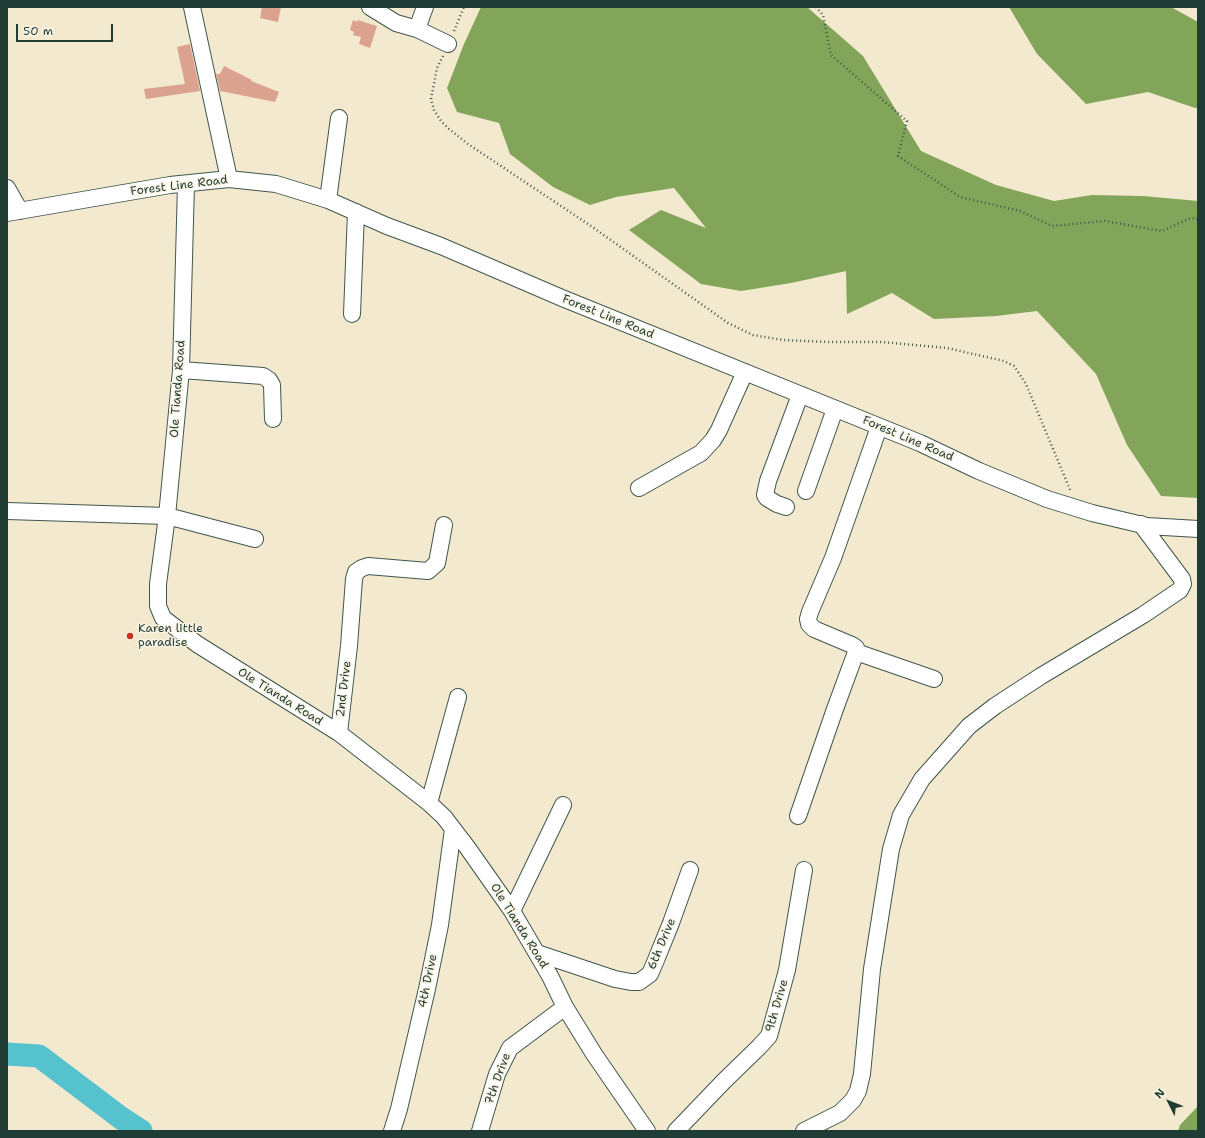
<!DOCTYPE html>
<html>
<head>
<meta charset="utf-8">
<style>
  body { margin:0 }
  #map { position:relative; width:1205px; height:1138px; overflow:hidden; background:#f3e9ce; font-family:"Shantell Sans",sans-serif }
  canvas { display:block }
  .frame { position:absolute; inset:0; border:8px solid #1f3d34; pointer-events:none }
  .north { position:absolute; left:1149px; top:1082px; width:40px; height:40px; -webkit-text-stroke:3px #fcf5e5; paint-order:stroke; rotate:312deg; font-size:11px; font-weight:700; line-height:16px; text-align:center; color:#1f3d34 }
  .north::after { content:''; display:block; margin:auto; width:14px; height:18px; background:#1f3d34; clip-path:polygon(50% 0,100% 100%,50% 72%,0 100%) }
  .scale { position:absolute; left:16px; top:24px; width:97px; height:18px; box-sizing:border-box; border:2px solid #1f3d34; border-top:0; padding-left:5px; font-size:12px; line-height:14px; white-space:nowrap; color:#1f3d34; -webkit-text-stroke:3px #fcf5e5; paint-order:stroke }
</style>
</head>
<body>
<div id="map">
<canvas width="1205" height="1138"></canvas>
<div class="frame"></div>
<div class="north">N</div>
<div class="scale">50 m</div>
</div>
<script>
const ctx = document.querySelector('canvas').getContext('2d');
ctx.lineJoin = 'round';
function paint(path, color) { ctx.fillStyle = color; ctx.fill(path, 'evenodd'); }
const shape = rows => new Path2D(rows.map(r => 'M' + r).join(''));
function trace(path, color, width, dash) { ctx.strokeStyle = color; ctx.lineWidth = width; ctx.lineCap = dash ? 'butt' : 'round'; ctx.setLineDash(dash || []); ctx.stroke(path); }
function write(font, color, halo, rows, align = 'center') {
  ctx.font = font + ' "Shantell Sans",sans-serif'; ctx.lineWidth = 3; ctx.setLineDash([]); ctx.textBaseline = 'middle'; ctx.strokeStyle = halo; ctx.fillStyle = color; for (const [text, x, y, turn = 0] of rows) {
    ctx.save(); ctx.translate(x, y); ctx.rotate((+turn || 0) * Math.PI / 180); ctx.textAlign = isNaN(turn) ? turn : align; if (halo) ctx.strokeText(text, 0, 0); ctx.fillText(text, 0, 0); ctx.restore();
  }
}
paint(shape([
  [481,7,807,7,863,56,921,151,996,185,1054,201,1092,195,1143,196,1198,201,1198,498,1161,496,1127,445,1096,374,1037,311,996,316,934,319,892,293,847,314,846,271,791,283,741,291,701,284,629,230,661,210,706,228,674,188,616,197,590,205,553,187,510,154,499,123,457,112,447,88,464,44],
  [1009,7,1171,7,1198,22,1198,108,1195,108,1148,92,1086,104,1037,54],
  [1198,1106,1198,1131,1178,1131,1180,1125]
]), '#82a55a');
trace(shape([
  [7,1054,39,1056,121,1118,141,1131]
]), '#55c2cd', 23);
paint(shape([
  [262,7,281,7,278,22,260,18],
  [353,20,357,22,358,20,377,26,370,48,359,44,361,37,353,35,354,32,350,30],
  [190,44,200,91,146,99,144,89,185,84,177,47],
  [224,66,252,80,251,81,279,92,275,102,220,91,216,74,220,74]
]), '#dba38f');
const minor = shape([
  [192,7,229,179],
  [370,7,396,23,417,29,448,44],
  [417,29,425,7],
  [186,184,181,370,167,516,158,584,158,606,163,618,197,644,339,733,429,803,444,817,467,847,512,911,550,976,565,1007,594,1054,647,1131],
  [7,188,20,211],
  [328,200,339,118],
  [7,213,170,185,229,179,276,184,328,200,387,226,441,246,562,298,920,443,979,471,1047,499,1092,513,1147,526,1198,529],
  [352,314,356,212],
  [181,370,263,376,269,380,272,385,273,419],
  [639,488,701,453,713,440,719,430,745,372],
  [806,491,835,409],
  [786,507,777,504,767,498,765,495,768,481,800,395],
  [7,511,167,516,255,539],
  [856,652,934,679],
  [339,733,349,646,354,579,356,572,362,568,368,566,428,571,437,563,444,525],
  [429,803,458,697],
  [798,816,835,709,856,652,856,648,852,645,814,629,809,624,808,619,810,612,833,558,879,427],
  [512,911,563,805],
  [537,953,615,979,631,982,639,982,650,974,656,960,671,923,690,870],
  [392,1131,399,1109,427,989,440,925,453,829],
  [480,1131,497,1074,510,1048,565,1007],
  [676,1131,724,1081,759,1047,769,1036,787,970,804,870],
  [804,1131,840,1113,853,1100,858,1091,862,1074,872,969,891,849,901,815,922,779,969,726,995,706,1041,676,1143,615,1180,590,1183,584,1182,579,1141,524]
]);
trace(minor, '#3f574b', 18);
trace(shape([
  [816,7,823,15,831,55,907,121,898,156,960,197,1020,211,1052,226,1105,221,1162,231,1191,218,1198,219],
  [454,31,464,7],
  [443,56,437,68,431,99,434,110,441,121,449,129,468,144,591,226,728,323,753,335,783,340,828,342,882,342,947,348,1004,361,1014,366,1026,384,1071,492]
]), '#3f574b', 2.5, [1, 3]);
trace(minor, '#fff', 16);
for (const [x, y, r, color] of [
  [130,636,4,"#c8321e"]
]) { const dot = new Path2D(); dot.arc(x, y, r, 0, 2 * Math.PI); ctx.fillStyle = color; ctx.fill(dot); trace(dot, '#fcf5e5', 1.5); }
write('12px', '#1f3d34', '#fcf5e5', [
  ["Forest Line Road",179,186,-7],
  ["Forest Line Road",608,317,22],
  ["Ole Tianda Road",178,389,-86],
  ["Forest Line Road",908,439,23],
  ["2nd Drive",344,689,-83],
  ["Ole Tianda Road",280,697,32],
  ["Ole Tianda Road",519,926,58],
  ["6th Drive",662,944,-67],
  ["4th Drive",428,981,-78],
  ["9th Drive",777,1006,-74],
  ["7th Drive",498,1079,-70]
]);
write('12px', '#1f3d34', '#fcf5e5', [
  ["Karen little",138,629],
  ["paradise",138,643]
], 'left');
</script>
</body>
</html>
